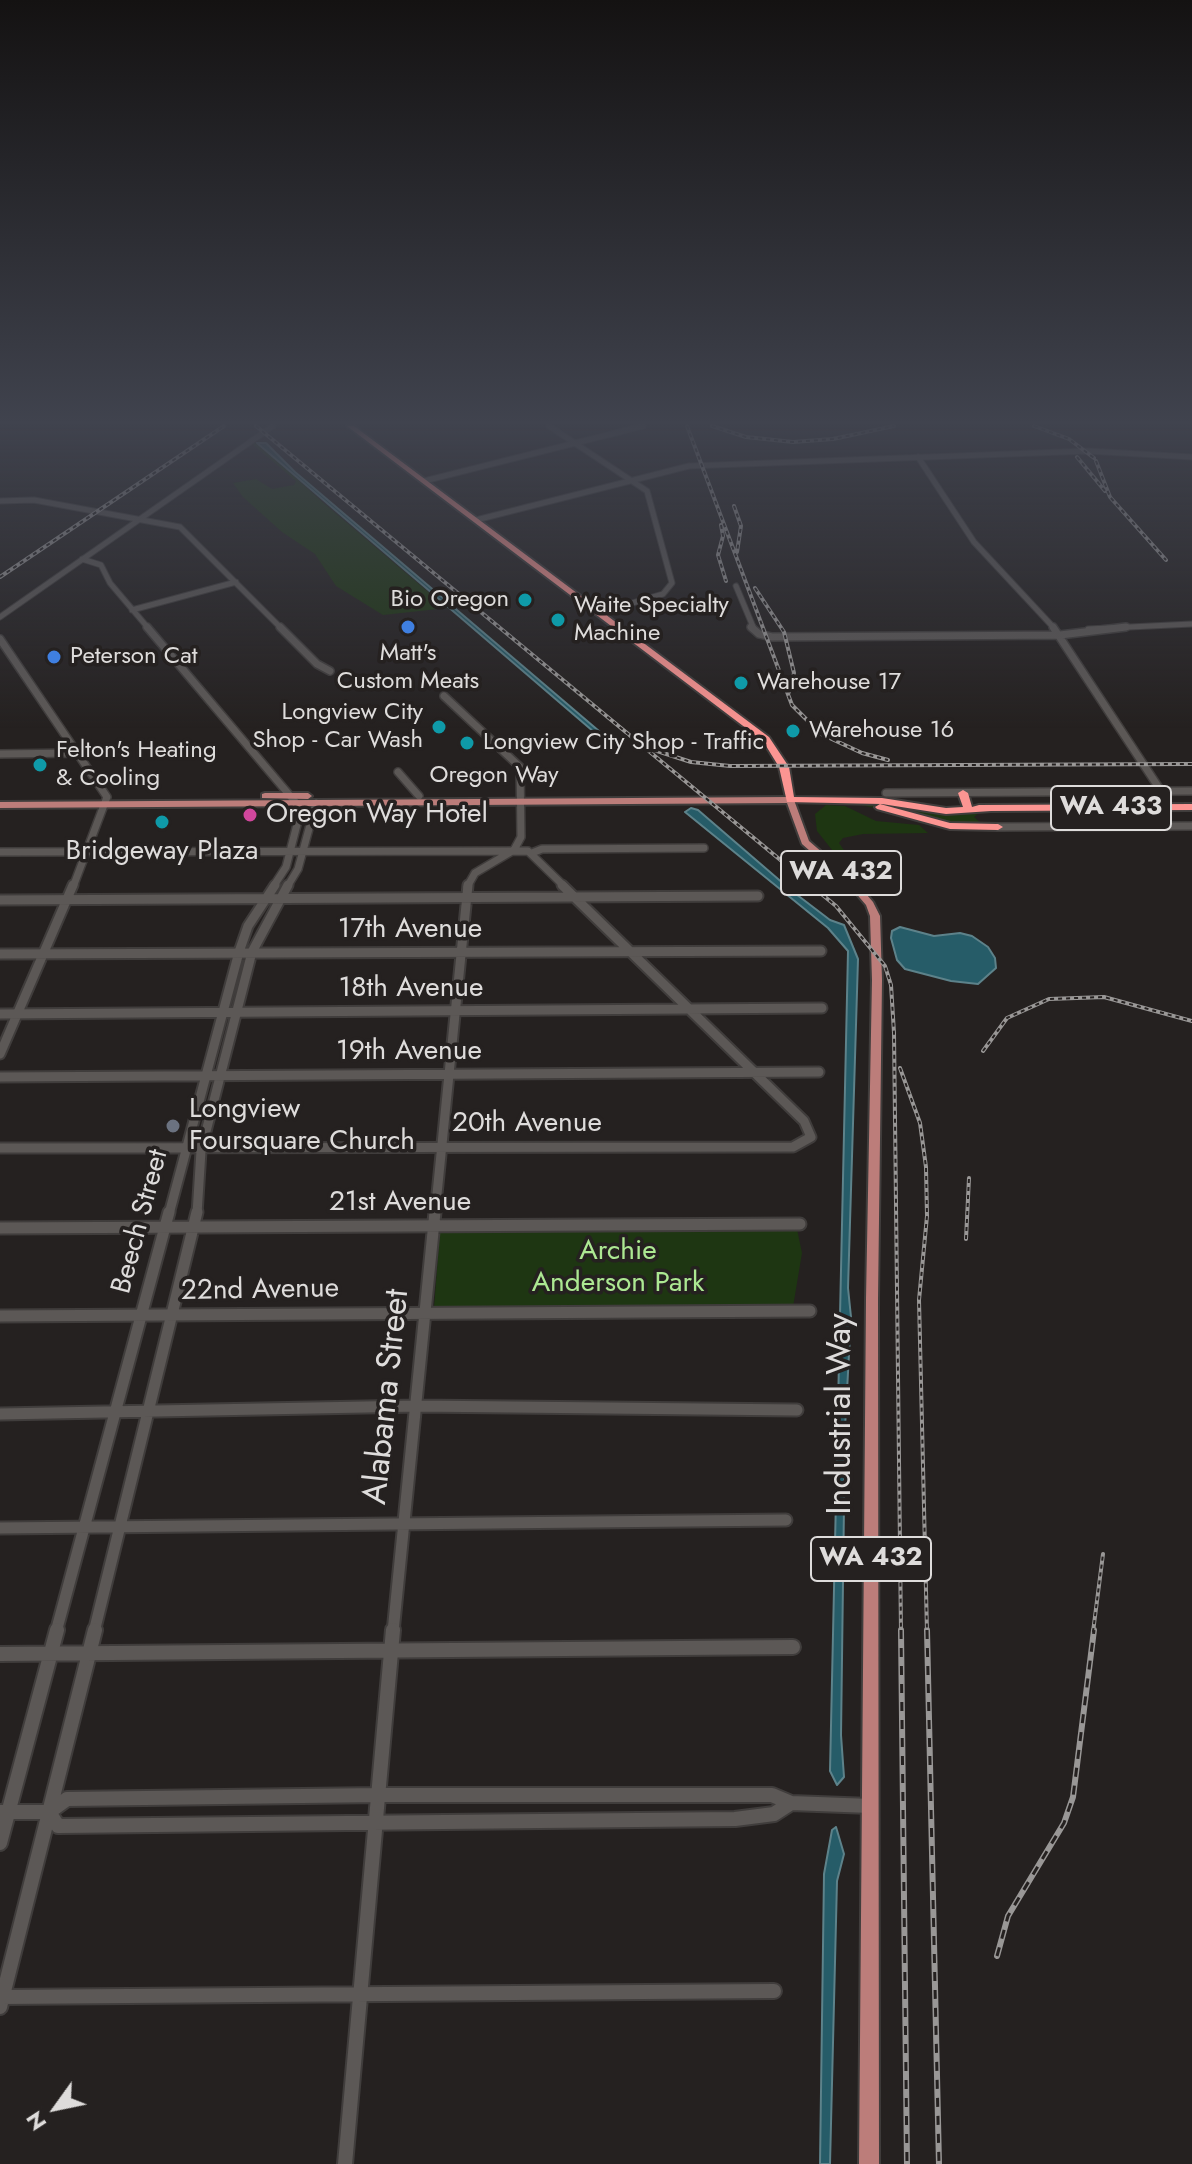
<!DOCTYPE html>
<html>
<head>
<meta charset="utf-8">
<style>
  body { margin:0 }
  #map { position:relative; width:1192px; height:2164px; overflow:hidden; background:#252120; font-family:Jost,sans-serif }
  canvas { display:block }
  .north { position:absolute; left:16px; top:2068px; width:80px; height:80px; -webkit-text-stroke:6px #252120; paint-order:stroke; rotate:237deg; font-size:22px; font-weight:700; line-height:32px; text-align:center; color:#dedcdb }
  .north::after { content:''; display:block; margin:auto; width:28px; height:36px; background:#dedcdb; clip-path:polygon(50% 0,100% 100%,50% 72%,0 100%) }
</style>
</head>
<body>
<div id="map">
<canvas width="1192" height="2164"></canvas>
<div class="north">N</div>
</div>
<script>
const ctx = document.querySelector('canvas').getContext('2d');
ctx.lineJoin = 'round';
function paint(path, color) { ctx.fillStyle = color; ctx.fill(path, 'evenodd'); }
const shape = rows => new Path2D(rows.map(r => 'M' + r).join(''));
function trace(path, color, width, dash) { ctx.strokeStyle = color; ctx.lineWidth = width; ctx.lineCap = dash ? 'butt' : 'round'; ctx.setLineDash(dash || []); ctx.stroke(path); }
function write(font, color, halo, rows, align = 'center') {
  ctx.font = font + ' Jost,sans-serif'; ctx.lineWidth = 7; ctx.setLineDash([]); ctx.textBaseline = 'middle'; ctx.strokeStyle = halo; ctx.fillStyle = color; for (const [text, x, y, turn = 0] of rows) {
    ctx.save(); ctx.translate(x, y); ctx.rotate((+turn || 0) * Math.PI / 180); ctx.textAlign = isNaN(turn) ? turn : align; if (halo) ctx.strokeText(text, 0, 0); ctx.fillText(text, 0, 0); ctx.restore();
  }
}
paint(shape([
  [257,443,326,505,447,608,383,615,336,586,315,554,282,532,243,497,233,483,256,479,272,489,294,485,296,481,252,444],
  [837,800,981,811,974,817,982,824,970,828],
  [826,805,845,806,876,821,919,825,928,833,863,834,843,838,839,843,852,862,849,862,832,850,817,831,815,814],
  [797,1229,802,1253,793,1307,434,1308,440,1231]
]), '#1e3612');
const water = shape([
  [257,443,266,443,295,472,613,743,608,744,257,443],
  [691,808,698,810,792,891,830,920,844,925,858,959,848,1288,851,1317,845,1428,841,1735,844,1777,837,1785,830,1771,848,951,828,928,685,812,691,808],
  [900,927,934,936,960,933,972,936,988,947,995,958,996,968,978,984,951,981,905,969,897,960,891,938,892,931,900,927],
  [836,1827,844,1854,837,1881,830,2164,820,2164,824,1874,832,1830,836,1827]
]);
paint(water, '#265c68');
trace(water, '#5d828a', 2);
const minorFar4 = shape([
  [549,426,647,491,672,583,663,594,598,613],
  [918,457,974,542,1055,629],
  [424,481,643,426],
  [0,501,34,500,180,527,282,629],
  [476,520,689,466,1088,451,1192,457],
  [82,559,101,565,110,583,149,629],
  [736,586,754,629],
  [132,610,236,582],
  [0,617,273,426],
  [1088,629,1192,624]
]);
const minorFar3 = shape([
  [147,627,297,804,300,813,286,867,273,887],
  [280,627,317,664,330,671],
  [751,627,759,634,772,637,1060,635,1126,627],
  [1053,627,1161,791],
  [0,639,107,797,73,887],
  [444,696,520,767,521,837,514,850,475,873,467,887],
  [0,754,75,753],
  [398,772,419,796],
  [886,793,1192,791],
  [998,827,1192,826],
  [0,852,528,851,565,887],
  [532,853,542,849,704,848],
  [287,887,298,869,316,803]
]);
const minorFar2 = shape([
  [0,900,758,896],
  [0,954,821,951],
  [0,1014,822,1008],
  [0,1054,73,885],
  [0,1077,819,1072],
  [0,1148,793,1147,811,1137,804,1121,562,885],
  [169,1214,239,952,248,926,275,885],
  [197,1214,201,1151,252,952,288,885],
  [435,1214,468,885]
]);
const minorFar1 = shape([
  [0,1228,800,1224],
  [0,1316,810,1311],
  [0,1414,417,1406,797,1410],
  [0,1528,786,1520],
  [56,1632,169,1212],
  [94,1632,197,1212],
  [393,1632,435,1212]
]);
const minor = shape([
  [0,1654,793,1647],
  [0,1812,49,1812,67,1799,380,1795,772,1795,791,1803,871,1806],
  [49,1812,58,1826,735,1819,774,1814,791,1803],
  [0,1843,57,1630],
  [0,1997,774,1991],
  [0,2007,95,1630],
  [345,2164,393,1630]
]);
const major = shape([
  [265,793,308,793,312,796,308,799,262,798,262,794,265,793],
  [790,797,794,800,809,841,854,880,873,902,880,916,882,980,878,1299,879,2164,859,2164,866,1299,872,980,870,916,866,905,848,884,802,844,787,803,0,808,0,802,790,797]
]);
const highway = shape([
  [347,426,354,426,769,737,789,767,794,797,882,798,946,808,963,807,958,793,963,790,968,793,972,807,979,805,1192,804,1192,810,991,811,946,814,882,804,787,802,779,767,763,741,347,426],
  [880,804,950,823,998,824,1003,827,998,830,950,829,877,809,875,807,880,804]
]);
trace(minorFar4, '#403d3c', 7);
trace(minorFar3, '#403d3c', 10);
trace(minorFar2, '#403d3c', 13);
trace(minorFar1, '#403d3c', 15);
trace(minor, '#403d3c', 18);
trace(major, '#403d3c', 4);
trace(highway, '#403d3c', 4);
trace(minorFar4, '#5c5856', 5);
trace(minorFar3, '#5c5856', 7);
trace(minorFar2, '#5c5856', 9);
trace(minorFar1, '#5c5856', 11);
trace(minor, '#5c5856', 14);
paint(major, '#bc7d7a');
paint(highway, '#fc9592');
const railFar1 = shape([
  [256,426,836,906,885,966,891,985,894,1033,901,1632],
  [687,426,792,705,821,734,862,753,888,760],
  [712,426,746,437,793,442,833,439,894,426],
  [1034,426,1069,439,1094,458],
  [1077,457,1105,491],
  [1096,461,1110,497,1166,560],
  [734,506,741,526,737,552],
  [721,525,723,536,718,555,726,581],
  [0,577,224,426],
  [755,588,784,632,794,673,789,692],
  [654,750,691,762,730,766,1192,764],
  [983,1051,1007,1018,1049,999,1104,997,1192,1021],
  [900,1068,920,1123,926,1167,927,1216,919,1300,927,1632],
  [966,1239,969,1178],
  [1093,1632,1103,1554]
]);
const rail = shape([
  [901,1630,907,2164],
  [927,1630,939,2164],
  [997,1956,1008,1916,1064,1823,1073,1797,1094,1630]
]);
trace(railFar1, '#999796', 4);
trace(rail, '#999796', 6);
trace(railFar1, '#252120', 2, [4]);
trace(rail, '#252120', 3, [9]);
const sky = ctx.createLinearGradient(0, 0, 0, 729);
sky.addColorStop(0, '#141212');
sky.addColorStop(0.58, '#40434e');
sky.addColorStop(1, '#40434e00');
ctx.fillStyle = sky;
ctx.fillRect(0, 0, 1192, 729);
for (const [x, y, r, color] of [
  [525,600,8,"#0f9aa8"],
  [558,620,8,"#0f9aa8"],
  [408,627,8,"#3f7fe0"],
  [54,657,8,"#3f7fe0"],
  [741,683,8,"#0f9aa8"],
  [439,727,8,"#0f9aa8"],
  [793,731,8,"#0f9aa8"],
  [467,743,8,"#0f9aa8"],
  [40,765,8,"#0f9aa8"],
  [250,815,8,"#d1479c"],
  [162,822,8,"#0f9aa8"],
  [173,1126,8,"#6b7280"]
]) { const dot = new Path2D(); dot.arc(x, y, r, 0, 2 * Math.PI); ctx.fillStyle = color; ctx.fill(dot); trace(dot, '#252120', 3); }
write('24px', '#dedcdb', '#252120', [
  ["Bio Oregon",509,600,"right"],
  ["Waite Specialty",574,606],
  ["Machine",574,634],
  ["Matt's",408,654,"center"],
  ["Custom Meats",408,682,"center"],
  ["Peterson Cat",70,657],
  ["Warehouse 17",757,683],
  ["Longview City",423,713,"right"],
  ["Shop - Car Wash",423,741,"right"],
  ["Warehouse 16",809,731],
  ["Longview City Shop - Traffic",483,743],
  ["Felton's Heating",56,751],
  ["& Cooling",56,779]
], 'left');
write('24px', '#dedcdb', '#252120', [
  ["Oregon Way",494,776]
]);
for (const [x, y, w] of [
  [1111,808,120],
  [841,873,120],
  [871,1559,120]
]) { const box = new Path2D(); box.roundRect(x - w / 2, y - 22, w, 44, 6); ctx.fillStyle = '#252120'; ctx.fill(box); trace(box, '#dedcdb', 2); }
write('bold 26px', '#dedcdb', null, [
  ["WA 433",1111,808],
  ["WA 432",841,873],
  ["WA 432",871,1559]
]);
write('28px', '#dedcdb', '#252120', [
  ["Oregon Way Hotel",266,815],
  ["Bridgeway Plaza",162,852,"center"],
  ["Longview",189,1110],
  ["Foursquare Church",189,1142]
], 'left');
write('28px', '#dedcdb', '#252120', [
  ["17th Avenue",410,930],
  ["18th Avenue",411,989],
  ["19th Avenue",409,1052],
  ["20th Avenue",527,1124],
  ["21st Avenue",400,1203],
  ["Beech Street",141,1222,-75],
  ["22nd Avenue",260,1291,-1]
]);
write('28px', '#ace892', '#252120', [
  ["Archie",618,1252],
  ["Anderson Park",618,1284]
]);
write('34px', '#dedcdb', '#252120', [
  ["Alabama Street",388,1397,-84],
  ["Industrial Way",842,1414,-90]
]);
</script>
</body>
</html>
